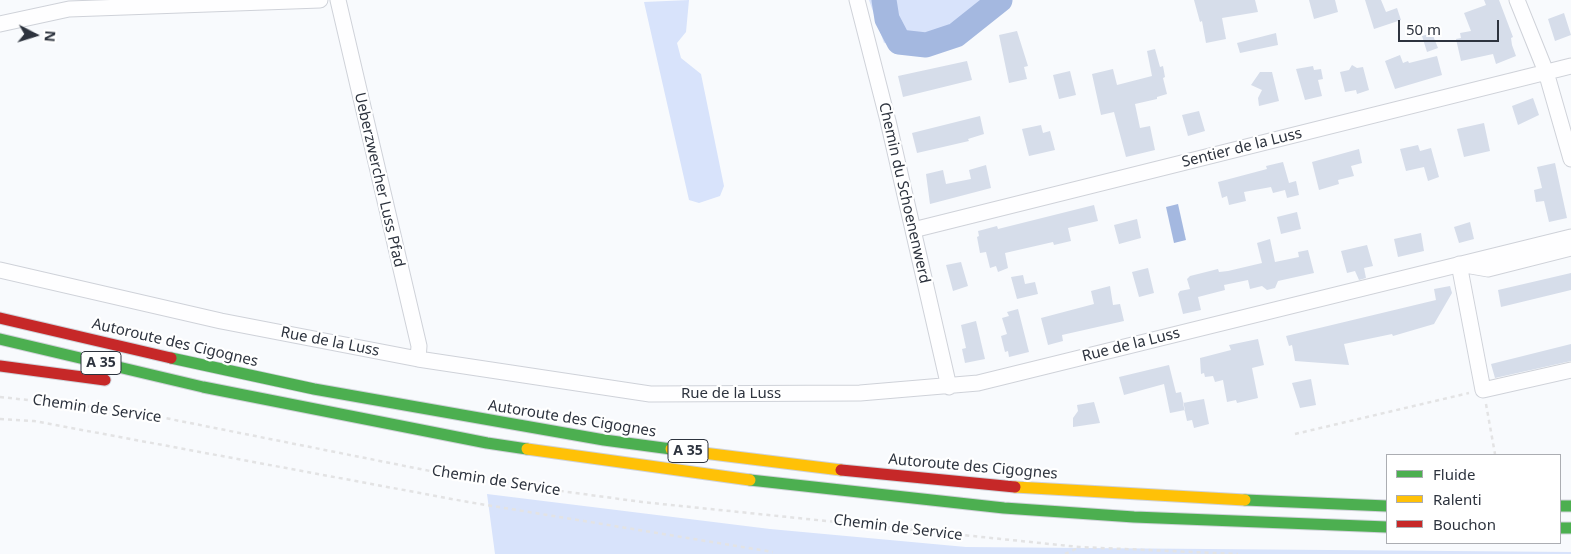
<!DOCTYPE html>
<html>
<head>
<meta charset="utf-8">
<style>
  body { margin:0 }
  #map { position:relative; width:1571px; height:554px; overflow:hidden; background:#f8fafd; font-family:"Noto Sans",sans-serif }
  canvas { display:block }
  .legend { position:absolute; left:1386px; top:454px; width:175px; height:90px; box-sizing:border-box; background:#fff; border:1px solid #abadb2; margin:0; padding:6px 9px; list-style:none; font-size:15px; color:#2d333e }
  .legend li { display:flex; align-items:center; gap:10px; height:25px }
  .legend b { width:25px; border:1px solid #abadb2 }
  .north { position:absolute; left:10px; top:10px; width:50px; height:50px; -webkit-text-stroke:4px #fff; paint-order:stroke; rotate:95deg; font-size:14px; font-weight:700; line-height:20px; text-align:center; color:#2d333e }
  .north::after { content:''; display:block; margin:auto; width:18px; height:22px; background:#2d333e; clip-path:polygon(50% 0,100% 100%,50% 72%,0 100%) }
  .scale { position:absolute; left:1398px; top:20px; width:101px; height:22px; box-sizing:border-box; border:2px solid #2d333e; border-top:0; padding-left:6px; font-size:15px; line-height:18px; white-space:nowrap; color:#2d333e; -webkit-text-stroke:4px #fff; paint-order:stroke }
</style>
</head>
<body>
<div id="map">
<canvas width="1571" height="554"></canvas>
<ul class="legend">
<li><b style="height:6px;background:#4caf50"></b>Fluide</li>
<li><b style="height:6px;background:#ffc107"></b>Ralenti</li>
<li><b style="height:6px;background:#c62828"></b>Bouchon</li>
</ul>
<div class="north">N</div>
<div class="scale">50 m</div>
</div>
<script>
const ctx = document.querySelector('canvas').getContext('2d');
ctx.lineJoin = 'round';
function paint(path, color) { ctx.fillStyle = color; ctx.fill(path, 'evenodd'); }
const shape = rows => new Path2D(rows.map(r => 'M' + r).join(''));
function trace(path, color, width, dash) { ctx.strokeStyle = color; ctx.lineWidth = width; ctx.lineCap = dash ? 'butt' : 'round'; ctx.setLineDash(dash || []); ctx.stroke(path); }
function write(font, color, halo, rows, align = 'center') {
  ctx.font = font + ' "Noto Sans",sans-serif'; ctx.lineWidth = 4.5; ctx.setLineDash([]); ctx.textBaseline = 'middle'; ctx.strokeStyle = halo; ctx.fillStyle = color; for (const [text, x, y, turn = 0] of rows) {
    ctx.save(); ctx.translate(x, y); ctx.rotate((+turn || 0) * Math.PI / 180); ctx.textAlign = isNaN(turn) ? turn : align; if (halo) ctx.strokeText(text, 0, 0); ctx.fillText(text, 0, 0); ctx.restore();
  }
}
paint(shape([
  [689,0,686,32,677,43,681,58,701,74,724,186,720,196,699,203,689,200,644,2],
  [869,0,1002,0,974,23,884,43],
  [487,494,770,529,966,547,1571,552,1571,554,495,554]
]), '#d8e3fb');
paint(shape([
  [1178,204,1186,240,1174,243,1166,207]
]), '#a4b8e0');
trace(shape([
  [884,0,887,19,899,42,926,45,956,35,1000,0]
]), '#a4b8e0', 25);
paint(shape([
  [1194,0,1255,0,1258,12,1222,18,1226,39,1206,43,1202,21,1200,22],
  [1309,0,1335,0,1338,12,1314,19],
  [1365,0,1381,0,1386,12,1397,8,1401,20,1374,29],
  [1484,0,1499,0,1513,37,1511,38,1512,45,1516,56,1496,64,1493,54,1461,61,1456,39,1461,38,1460,33,1471,31,1464,13,1486,5],
  [1564,13,1571,35,1555,41,1548,19],
  [1017,31,1028,66,1024,67,1027,79,1009,83,999,35],
  [1276,33,1278,45,1240,53,1237,43],
  [1432,33,1438,48,1427,52,1422,36],
  [1155,49,1160,67,1163,66,1165,77,1163,78,1167,94,1157,97,1157,99,1135,104,1140,128,1150,126,1155,150,1126,157,1114,112,1101,115,1092,74,1113,69,1117,85,1152,76,1147,51],
  [1400,55,1403,63,1408,61,1409,63,1437,56,1442,75,1395,89,1385,61],
  [967,61,972,80,903,97,898,76],
  [1352,65,1357,68,1363,67,1369,90,1357,94,1356,90,1345,92,1340,72,1349,70],
  [1313,66,1314,70,1321,69,1323,79,1318,80,1322,96,1305,100,1296,69],
  [1070,71,1076,95,1059,99,1053,75],
  [1260,72,1272,72,1279,101,1259,106,1258,98,1262,90,1251,85],
  [1533,98,1539,115,1518,125,1512,106],
  [1199,111,1205,131,1188,136,1182,115],
  [980,116,984,134,968,139,969,141,917,153,912,133],
  [1484,123,1490,151,1464,157,1457,129],
  [1041,125,1043,133,1050,131,1055,150,1029,156,1022,129],
  [1418,145,1420,151,1431,148,1439,177,1428,181,1424,167,1406,171,1400,149],
  [1359,149,1362,163,1351,166,1354,176,1338,180,1339,184,1319,190,1312,162],
  [1283,162,1289,183,1296,181,1299,195,1287,198,1285,190,1273,193,1271,187,1244,192,1246,201,1229,205,1227,196,1222,198,1218,182,1267,169,1266,166],
  [1555,163,1567,218,1549,222,1544,201,1536,202,1534,190,1542,188,1537,167],
  [986,165,991,188,930,204,926,174,943,170,946,184,971,179,969,170],
  [1094,205,1098,221,1068,228,1071,241,1054,245,1053,242,1005,253,1008,268,998,272,996,266,990,268,986,252,980,253,977,237,979,236,978,231,997,226,998,229],
  [1297,212,1301,229,1281,234,1277,217],
  [1137,219,1141,238,1119,244,1114,225],
  [1470,222,1474,239,1459,243,1454,227],
  [1421,233,1424,251,1398,257,1394,239],
  [1270,239,1275,262,1299,257,1298,252,1308,250,1314,273,1278,281,1275,288,1267,290,1262,286,1250,289,1248,280,1224,285,1225,290,1198,297,1201,310,1183,314,1178,294,1180,291,1190,289,1187,279,1190,276,1218,269,1219,272,1228,271,1262,263,1257,243],
  [1367,245,1373,266,1364,268,1366,278,1359,280,1355,271,1347,273,1341,251],
  [961,262,968,286,953,291,946,265],
  [1148,268,1154,293,1139,297,1132,272],
  [1571,273,1571,290,1501,307,1498,290],
  [1023,275,1025,284,1035,282,1038,294,1017,299,1011,277],
  [1110,286,1113,305,1120,304,1124,321,1062,335,1063,341,1048,345,1041,318,1094,304,1091,291],
  [1450,286,1452,293,1434,324,1393,336,1392,334,1344,344,1349,365,1295,361,1292,345,1289,346,1286,336,1436,300,1434,289],
  [1018,309,1029,352,1009,357,1008,351,1005,352,1001,336,1007,334,1002,318,1009,316,1007,312],
  [976,321,985,359,965,363,962,349,966,348,961,325],
  [1258,339,1264,365,1252,368,1258,398,1237,403,1236,400,1227,402,1223,380,1215,382,1213,376,1205,377,1204,373,1201,374,1200,358,1231,350,1229,345],
  [1571,344,1571,361,1495,378,1491,364],
  [1169,365,1176,393,1181,392,1185,410,1170,413,1164,384,1124,395,1119,377],
  [1311,379,1316,405,1300,408,1292,383],
  [1204,399,1209,424,1194,428,1192,420,1187,421,1183,403],
  [1094,402,1100,423,1073,427,1073,418,1078,411,1077,405]
]), '#d6ddea');
const street = shape([
  [338,0,419,346,418,359],
  [857,0,888,121,949,387],
  [1517,0,1546,72,1571,159],
  [0,24,69,9,320,0],
  [913,230,1571,66],
  [1459,264,1483,390,1571,370],
  [1465,265,1488,269,1571,248],
  [0,270,221,321,418,359,650,394,860,393,978,383,1571,237]
]);
const fast = shape([
  [0,339,203,387,487,443,527,449],
  [171,358,314,389,604,440,671,449],
  [750,480,1004,508,1134,517,1387,527],
  [1245,500,1387,506],
  [1560,506,1571,506],
  [1560,528,1571,528]
]);
const slow = shape([
  [527,449,750,480],
  [671,449,841,470],
  [1015,487,1245,500]
]);
const jam = shape([
  [0,318,171,358],
  [0,366,105,380],
  [841,470,1015,487]
]);
trace(street, '#cfd2d9', 17);
trace(fast, '#cfd2d9', 13);
trace(slow, '#cfd2d9', 13);
trace(jam, '#cfd2d9', 13);
trace(shape([
  [0,397,130,411,465,478,642,502,1079,547,1238,554],
  [1486,404,1495,454],
  [0,419,34,421,468,502,773,552],
  [1295,434,1469,393],
  [1065,554,1078,548]
]), '#e3e3e4', 2.5, [4, 4]);
trace(street, '#fefeff', 15);
trace(fast, '#4caf50', 11);
trace(slow, '#ffc107', 11);
trace(jam, '#c62828', 11);
for (const [x, y, w] of [
  [101,363,40],
  [688,451,40]
]) { const box = new Path2D(); box.roundRect(x - w / 2, y - 11.5, w, 23, 4); ctx.fillStyle = '#fff'; ctx.fill(box); trace(box, '#2d333e', 1); }
write('bold 14px', '#2d333e', null, [
  ["A 35",101,363],
  ["A 35",688,451]
]);
write('15px', '#2d333e', '#fff', [
  ["Sentier de la Luss",1242,148,-14],
  ["Ueberzwercher Luss Pfad",379,180,77],
  ["Chemin du Schoenenwerd",904,193,77],
  ["Rue de la Luss",330,342,11],
  ["Autoroute des Cigognes",175,343,13],
  ["Rue de la Luss",1131,345,-14],
  ["Rue de la Luss",731,394],
  ["Chemin de Service",97,409,8],
  ["Autoroute des Cigognes",572,419,9],
  ["Autoroute des Cigognes",973,467,5],
  ["Chemin de Service",496,481,9],
  ["Chemin de Service",898,528,7]
]);
</script>
</body>
</html>
